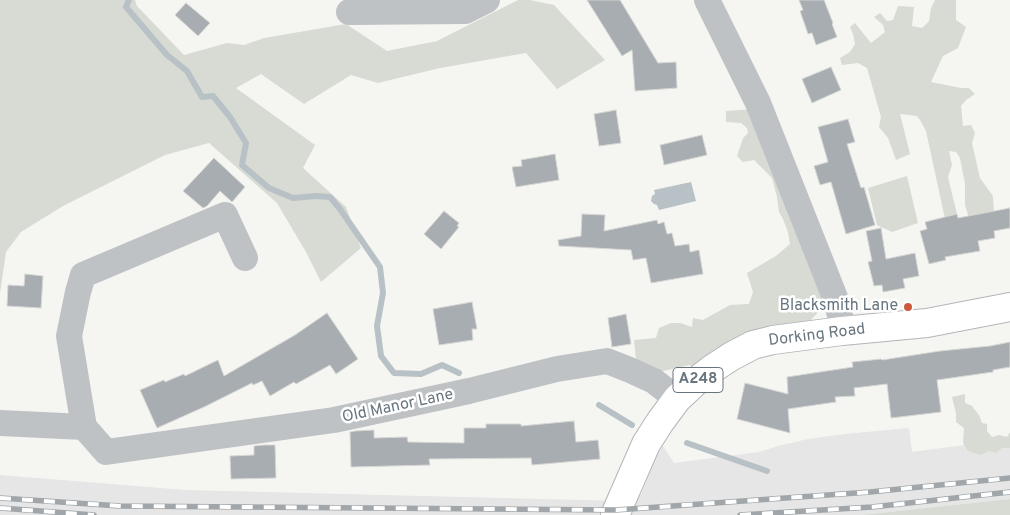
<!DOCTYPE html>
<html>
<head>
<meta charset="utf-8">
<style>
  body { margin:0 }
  canvas { display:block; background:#f5f5f2 }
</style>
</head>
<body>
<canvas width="1010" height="515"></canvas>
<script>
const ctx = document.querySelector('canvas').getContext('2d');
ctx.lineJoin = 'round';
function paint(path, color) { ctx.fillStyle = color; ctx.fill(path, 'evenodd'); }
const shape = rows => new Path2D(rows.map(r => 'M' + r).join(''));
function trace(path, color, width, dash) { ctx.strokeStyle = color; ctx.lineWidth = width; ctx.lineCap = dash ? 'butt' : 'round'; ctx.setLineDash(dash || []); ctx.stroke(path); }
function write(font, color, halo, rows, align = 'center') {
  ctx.font = font + ' Overpass,sans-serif'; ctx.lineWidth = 5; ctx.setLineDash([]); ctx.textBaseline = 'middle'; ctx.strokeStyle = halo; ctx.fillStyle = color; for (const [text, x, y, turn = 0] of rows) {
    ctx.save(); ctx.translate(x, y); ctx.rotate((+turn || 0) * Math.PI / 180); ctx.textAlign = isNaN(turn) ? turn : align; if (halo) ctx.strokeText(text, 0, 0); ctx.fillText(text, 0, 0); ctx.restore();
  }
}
paint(shape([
  [909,428,912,452,1010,439,1010,499,861,515,0,515,0,475,185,490,620,501,641,495,661,443,674,463,759,452,778,446,808,439,845,434]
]), '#e5e6e5');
paint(shape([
  [0,0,135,0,137,6,184,55,227,43,244,45,264,38,346,24,387,51,437,41,518,0,530,0,554,5,605,60,557,89,526,53,440,68,378,83,351,75,304,104,261,74,236,88,315,145,303,168,346,207,361,248,321,282,306,252,277,203,209,143,165,155,63,206,21,232,6,252,0,293],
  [935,0,956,0,956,20,966,27,958,48,943,56,931,82,961,88,969,88,975,94,966,100,961,106,963,126,971,125,975,133,972,143,980,178,993,196,994,214,969,218,965,205,965,184,960,158,956,152,949,151,952,165,948,177,957,214,945,219,926,131,920,120,917,116,900,114,910,154,896,160,888,138,879,127,881,117,867,68,858,63,842,65,840,58,850,52,855,44,853,34,850,27,855,23,871,43,885,32,883,25,874,17,880,13,887,21,893,20,898,6,914,7,912,26,922,28,929,21,931,8],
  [754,109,831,305,821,309,807,324,695,367,689,365,638,377,634,340,656,338,659,328,671,323,680,323,692,327,693,318,703,320,730,305,749,304,753,292,747,273,776,256,790,244,788,232,783,219,779,212,777,197,772,178,754,160,743,162,737,156,743,138,748,133,747,128,741,123,726,122,726,111],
  [907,176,918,223,892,232,877,225,868,188],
  [965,394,965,403,972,406,979,415,982,423,987,424,987,431,992,437,999,435,1007,437,1010,432,1010,448,1002,448,996,453,989,451,981,455,968,451,963,443,964,428,956,422,956,413,952,397],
  [1010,499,1010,515,861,515]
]), '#d7dbd3');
paint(shape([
  [691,182,696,201,659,210,657,205,654,204,651,201,652,196,655,194,654,190]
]), '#b8c1c5');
trace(shape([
  [129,0,126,7,167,55,187,71,202,97,213,96,230,117,246,143,242,165,269,188,293,198,316,196,330,197,340,209,380,267,383,293,377,326,381,356,394,373,421,374,442,365,459,373],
  [599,405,632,425],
  [687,443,767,471]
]), '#b8c1c5', 6);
const building = shape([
  [587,0,620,0,658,63,676,62,677,88,635,91,632,50,622,56,587,0],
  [799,0,824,0,833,23,832,24,837,37,816,45,812,33,808,34,800,11,803,10,799,0],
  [186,3,210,23,198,36,175,15,186,3],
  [831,67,841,90,812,103,802,79,831,67],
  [616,110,621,143,599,146,594,114,616,110],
  [848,119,855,142,847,144,861,188,864,187,875,225,846,234,831,182,820,185,814,166,828,162,818,127,848,119],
  [702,135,707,155,664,165,660,145,702,135],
  [555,154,559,180,516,187,512,167,522,166,521,160,555,154],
  [214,158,245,187,232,202,220,191,207,206,203,208,183,191,214,158],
  [1010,208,1010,228,994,231,995,238,978,241,980,251,945,257,946,260,929,264,920,231,927,229,925,222,957,214,958,218,1010,208],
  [444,211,459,223,457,226,459,227,441,249,424,234,444,211],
  [582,214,605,215,604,231,657,220,658,224,664,222,667,234,672,233,675,246,689,244,690,252,699,250,703,274,651,283,646,258,633,260,631,250,559,246,558,240,581,236,582,214],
  [881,228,886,259,915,253,919,276,903,279,905,288,883,292,882,285,874,286,868,262,872,261,866,231,881,228],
  [25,274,43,276,41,308,7,306,8,285,24,286,25,274],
  [472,302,477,329,472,329,473,340,439,345,433,309,472,302],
  [327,313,358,359,336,374,330,365,296,384,294,382,270,396,262,381,253,385,252,383,204,407,157,428,140,390,164,380,165,382,184,374,185,376,218,360,224,376,295,335,327,313],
  [626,314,631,344,612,347,608,318,626,314],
  [1010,342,1010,367,993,370,993,372,937,380,941,412,891,418,887,384,854,388,855,396,835,397,836,402,788,409,790,433,737,419,745,383,788,394,787,377,853,367,852,362,881,359,882,360,940,351,990,346,1010,342],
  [574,421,576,442,598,440,600,459,532,465,531,458,429,459,430,465,351,467,350,432,355,431,374,430,374,438,407,437,408,442,464,443,464,428,486,428,486,424,521,424,521,426,574,421],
  [264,445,275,445,276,478,231,479,230,456,254,455,254,446,264,445]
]);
paint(building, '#a7adb1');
trace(building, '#d6d6d4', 1);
const major = shape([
  [615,515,646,444,660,422,677,399,694,383,712,369,732,356,753,345,773,340,842,331,927,323,1010,307]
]);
trace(major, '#b2b6b9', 30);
trace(shape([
  [707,0,758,103,836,300,841,319,842,331],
  [349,12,465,11,487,0],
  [245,258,225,215,83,275,78,292,69,336,84,427,106,452,334,420,469,391,557,369,607,361,630,370,654,381,677,399],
  [0,423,84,427]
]), '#bfc2c5', 26);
trace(major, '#fff', 28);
const rail = shape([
  [0,498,120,506,616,510,870,492,1010,478],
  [0,508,94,515],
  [740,515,872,507,1010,492]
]);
trace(rail, '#a0a6aa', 5.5);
trace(rail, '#fff', 4, [11]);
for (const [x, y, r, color] of [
  [908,307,5,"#cc583b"]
]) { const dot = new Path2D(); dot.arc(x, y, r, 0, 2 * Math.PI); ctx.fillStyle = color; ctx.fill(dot); trace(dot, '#fff', 2); }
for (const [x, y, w] of [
  [698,380,50]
]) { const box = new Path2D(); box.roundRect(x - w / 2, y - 12.5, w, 25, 4); ctx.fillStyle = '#fff'; ctx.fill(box); trace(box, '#68757f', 1); }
write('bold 15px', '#68757f', null, [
  ["A248",698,380]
]);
write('16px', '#68757f', '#fff', [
  ["Blacksmith Lane",898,307]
], 'right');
write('16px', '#68757f', '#fff', [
  ["Dorking Road",817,336,-7],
  ["Old Manor Lane",398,407,-12]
]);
</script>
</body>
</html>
